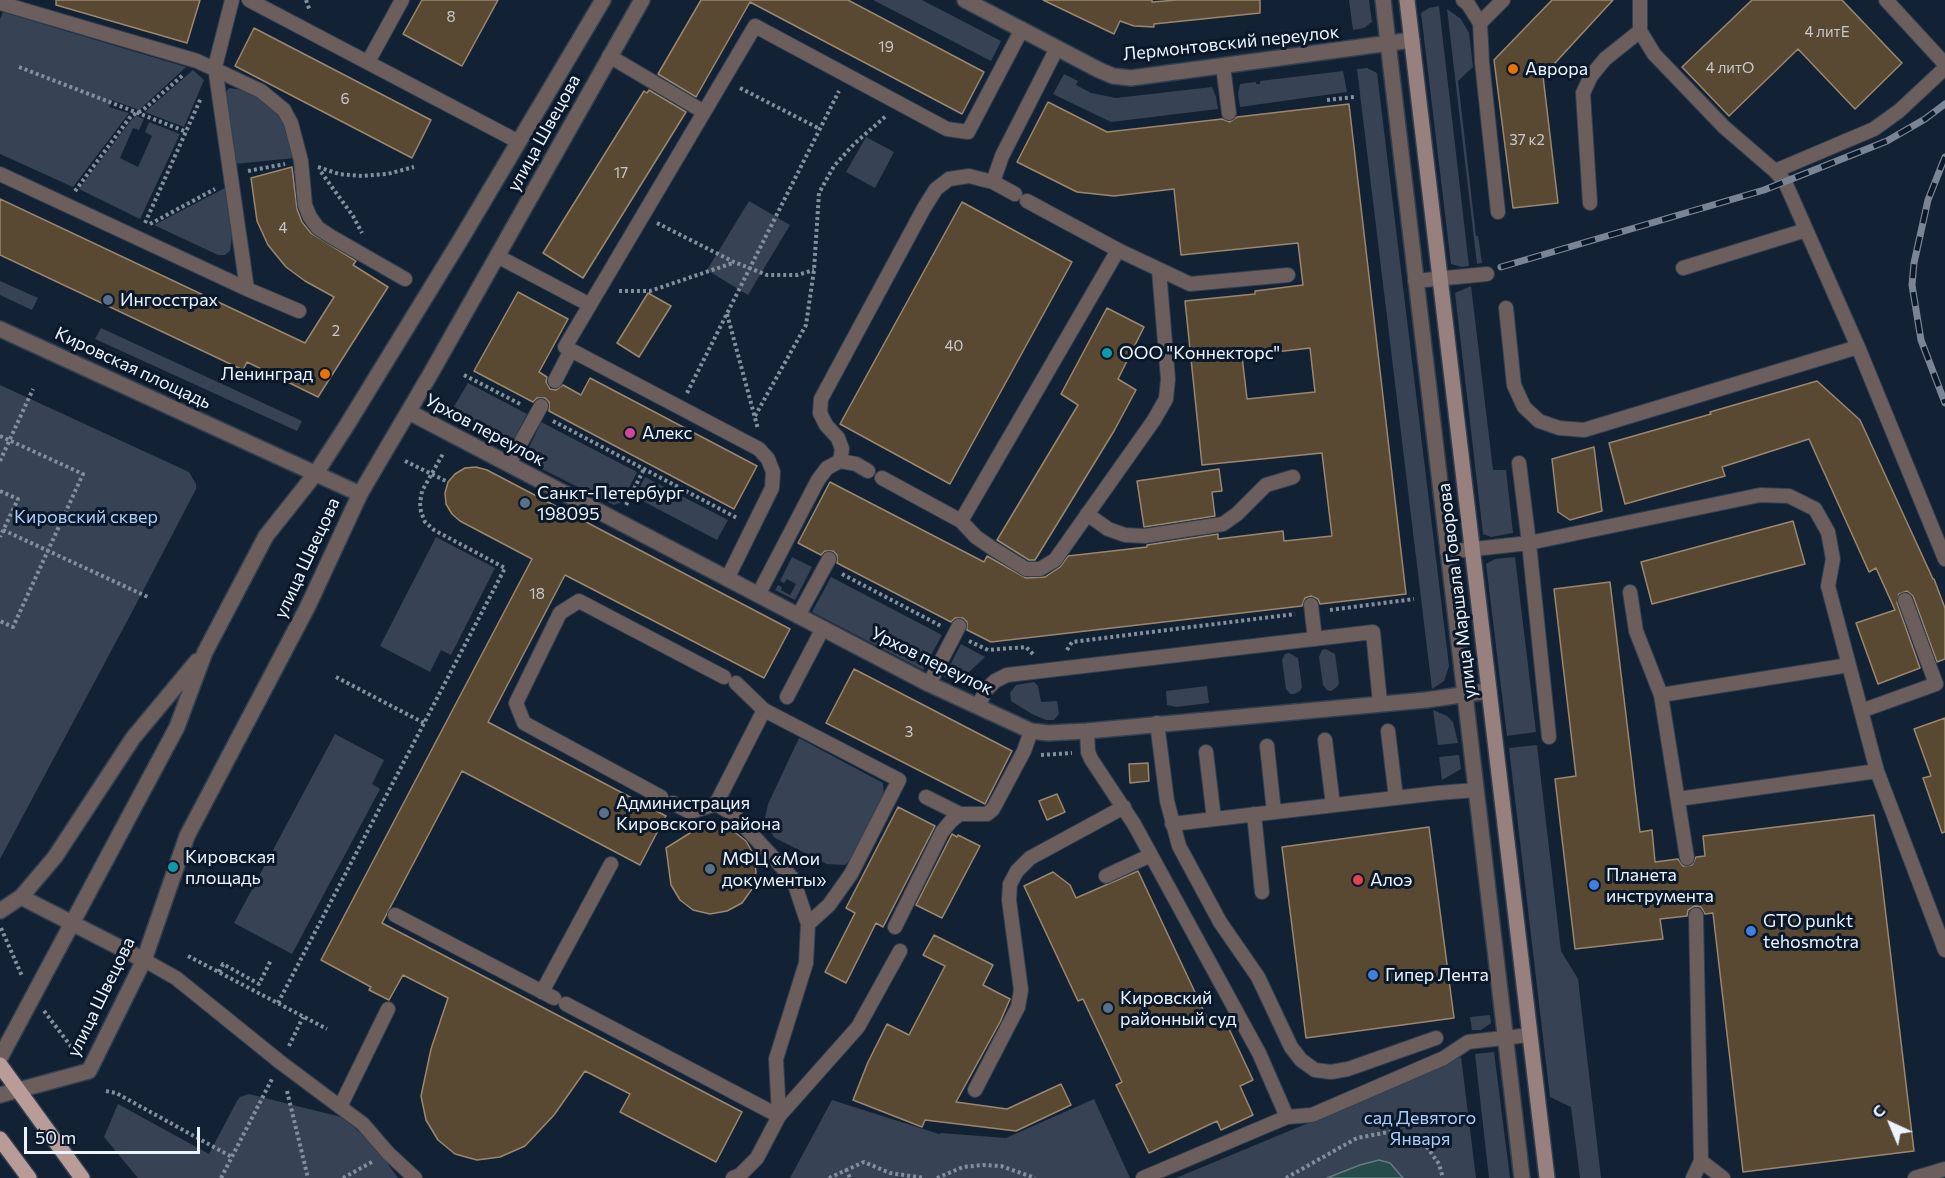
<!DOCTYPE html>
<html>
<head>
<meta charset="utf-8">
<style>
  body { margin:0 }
  #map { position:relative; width:1945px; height:1178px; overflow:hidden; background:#132135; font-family:Commissioner,sans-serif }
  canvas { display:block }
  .north { position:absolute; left:1861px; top:1094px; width:60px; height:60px; -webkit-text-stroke:4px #0a182a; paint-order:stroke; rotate:316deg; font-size:16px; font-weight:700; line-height:24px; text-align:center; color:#ecf4ff }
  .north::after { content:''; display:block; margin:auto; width:21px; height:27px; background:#ecf4ff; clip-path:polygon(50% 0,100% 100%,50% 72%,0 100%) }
  .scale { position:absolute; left:24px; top:1127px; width:176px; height:27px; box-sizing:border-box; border:3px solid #ecf4ff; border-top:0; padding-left:8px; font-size:18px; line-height:21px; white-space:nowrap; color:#ecf4ff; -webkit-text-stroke:4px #0a182a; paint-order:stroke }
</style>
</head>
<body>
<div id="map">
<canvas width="1945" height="1178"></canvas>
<div class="north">С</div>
<div class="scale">50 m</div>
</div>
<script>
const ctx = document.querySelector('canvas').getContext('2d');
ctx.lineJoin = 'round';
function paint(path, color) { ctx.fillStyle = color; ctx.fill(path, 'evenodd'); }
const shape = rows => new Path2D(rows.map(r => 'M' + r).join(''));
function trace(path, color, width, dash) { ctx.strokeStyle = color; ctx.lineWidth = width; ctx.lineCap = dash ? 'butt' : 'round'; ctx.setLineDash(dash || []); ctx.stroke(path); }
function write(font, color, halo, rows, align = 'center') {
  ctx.font = font + ' Commissioner,sans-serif'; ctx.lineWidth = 6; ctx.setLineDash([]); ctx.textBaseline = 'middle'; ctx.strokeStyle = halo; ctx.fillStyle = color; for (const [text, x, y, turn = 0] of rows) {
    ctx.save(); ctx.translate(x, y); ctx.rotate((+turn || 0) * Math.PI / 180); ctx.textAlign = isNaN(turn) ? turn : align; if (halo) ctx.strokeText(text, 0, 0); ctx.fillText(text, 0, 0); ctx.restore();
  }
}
paint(shape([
  [873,0,922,0,1001,41,991,61],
  [1349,0,1369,0,1372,22,1364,28,1353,30],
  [1439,6,1469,266,1462,267,1451,264,1421,13,1429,8],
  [1447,9,1461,19,1469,33,1473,67,1458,81,1476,236,1478,236,1482,263,1477,264],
  [3,12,129,50,186,67,139,110,112,100,109,107,129,113,73,187,0,154,0,19],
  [1367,68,1377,73,1449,666,1444,681,1432,689,1357,69],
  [193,70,204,80,184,127,145,112],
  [1343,71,1347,92,1240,107,1238,94,1240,84,1256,82,1256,84,1260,84,1260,81],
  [1064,74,1078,81,1076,85,1091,93,1116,98,1212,87,1216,97,1218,109,1111,122,1053,94],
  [229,88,243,90,254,94,276,109,284,121,294,158,235,164,224,95],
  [136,116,144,119,139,130,133,128,120,158,138,167,152,136,145,132,149,122,180,134,140,219,79,189,132,119],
  [866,137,894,152,875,188,846,172],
  [225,188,232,236,230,251,225,255,218,255,154,225],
  [749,201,790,225,748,295,707,270],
  [0,281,38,298,32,310,0,295],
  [1471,286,1493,470,1506,470,1513,533,1491,537,1483,534,1455,293],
  [101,328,302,421,297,431,95,339],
  [468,383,527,414,508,451,454,422,450,418,450,413],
  [0,385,189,472,196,484,196,489,133,610,0,859],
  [541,422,637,472,622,502,614,505,528,462,525,456],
  [645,477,728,520,717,540,635,497],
  [436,537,495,568,451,655,441,650,430,672,380,646],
  [792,557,812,567,795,600,775,590,778,585,782,587,781,590,790,595,796,584,787,579,784,583,780,581],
  [1515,557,1536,732,1507,736,1486,564,1495,559],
  [831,577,942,635,923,670,812,612],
  [961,644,985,657,968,673,953,679,944,677],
  [1326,649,1335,654,1339,683,1337,687,1331,691,1327,690,1323,685,1319,657,1322,650],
  [1289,653,1298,658,1302,687,1300,691,1294,694,1290,694,1286,689,1282,660,1285,654],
  [1034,682,1038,686,1041,702,1057,701,1059,714,1054,720,1046,720,1032,714,1011,701,1010,693,1016,685],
  [1207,686,1209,703,1176,707,1167,705,1166,691],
  [1433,710,1447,716,1453,722,1458,743,1438,745],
  [335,734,384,760,372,784,380,789,292,954,234,923],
  [799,738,883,783,884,796,851,859,845,865,827,864,775,838,764,823,768,804],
  [1537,745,1561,951,1578,979,1601,1178,1580,1178,1571,1107,1550,1097,1509,748],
  [1459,755,1461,769,1442,780,1439,757],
  [1490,1015,1491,1023,1481,1030,1472,1030,1470,1017],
  [1494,1052,1510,1178,1489,1178,1475,1054],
  [1461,1057,1476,1178,1176,1178,1313,1121],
  [249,1094,341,1117,373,1143,398,1178,138,1178,104,1137,118,1104,209,1154,237,1101,240,1097],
  [1094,1099,1130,1178,790,1178,832,1100,939,1134,941,1133,1006,1138]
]), '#374354');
const water = shape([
  [1379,1160,1390,1163,1403,1178,1327,1178,1360,1165,1379,1160]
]);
paint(water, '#274a4a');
trace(water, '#627d80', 1.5);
const building = shape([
  [56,0,200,0,187,43,56,5,56,0],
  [422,0,498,0,462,66,403,34,422,0],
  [701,0,848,0,984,72,962,114,750,2,696,97,658,74,701,0],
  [1043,0,1152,0,1152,2,1177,0,1260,0,1260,13,1154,24,1154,27,1134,26,1120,21,1114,34,1043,0],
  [1552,0,1613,0,1543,76,1558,203,1513,208,1494,60,1552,0],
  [1752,0,1842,0,1902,63,1855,109,1798,49,1729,116,1682,67,1752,0],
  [254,28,431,120,412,158,235,66,254,28],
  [649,90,686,112,583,278,543,253,644,91,647,93,649,90],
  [1048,102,1107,132,1222,119,1230,122,1237,117,1349,104,1406,594,1320,604,1318,599,1311,596,1305,598,1302,606,991,642,967,630,967,622,963,618,955,618,951,622,837,563,837,555,833,551,825,551,821,555,798,543,830,482,984,562,987,556,1026,578,1045,577,1060,567,1068,556,1147,547,1147,545,1218,534,1218,539,1283,531,1284,541,1332,536,1322,453,1202,465,1185,301,1255,294,1255,291,1303,285,1298,243,1181,255,1174,189,1114,196,1077,192,1017,162,1048,102],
  [1310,348,1315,392,1247,399,1242,356,1310,348],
  [292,167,297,209,302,222,311,233,356,261,353,265,388,287,318,397,247,362,243,370,0,255,0,199,305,343,334,297,305,281,286,267,268,245,257,221,251,178,292,167],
  [962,202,1072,262,950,484,840,424,962,202],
  [518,292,568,319,539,372,547,377,546,382,550,389,556,390,563,385,581,395,590,378,757,466,734,509,549,411,549,402,545,398,537,398,533,402,474,371,518,292],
  [648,293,671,306,639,357,617,343,648,293],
  [1107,308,1144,327,1118,379,1136,390,1114,431,1035,560,1029,560,997,540,1078,405,1061,394,1107,308],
  [1817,381,1860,420,1933,579,1934,579,1945,608,1945,659,1937,662,1913,596,1907,591,1899,594,1897,603,1920,668,1878,684,1856,623,1895,610,1876,568,1869,572,1809,439,1722,467,1725,476,1625,504,1609,443,1711,414,1710,412,1817,381],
  [1594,447,1602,511,1570,520,1558,512,1552,459,1594,447],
  [476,467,487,470,790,629,764,678,565,575,488,722,666,816,661,825,640,865,462,771,382,923,742,1112,716,1162,620,1112,630,1094,585,1071,554,1115,525,1146,500,1157,477,1160,455,1154,438,1140,426,1120,421,1096,431,1049,448,998,403,975,389,1000,369,990,371,987,321,960,532,559,460,521,452,514,446,504,445,493,448,482,455,474,465,468,476,467],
  [1219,469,1222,491,1212,492,1215,516,1144,527,1137,481,1219,469],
  [1793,521,1805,564,1652,604,1641,562,1793,521],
  [1610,582,1640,832,1652,830,1655,862,1678,859,1683,866,1692,865,1696,857,1705,856,1703,836,1874,815,1914,1151,1743,1172,1713,913,1705,914,1701,907,1695,906,1688,910,1687,916,1660,919,1663,939,1575,949,1555,779,1576,776,1554,589,1610,582],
  [854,669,1012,751,985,804,826,723,854,669],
  [1945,718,1945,832,1942,833,1923,778,1931,776,1914,729,1945,718],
  [1148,763,1149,781,1130,783,1129,764,1148,763],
  [1057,794,1065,812,1047,820,1039,801,1057,794],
  [898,807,935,826,883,927,876,923,846,983,825,972,855,913,846,908,898,807],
  [715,826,732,830,746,841,754,855,756,872,752,889,742,903,727,911,710,914,693,910,680,900,671,885,666,848,698,828,715,826],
  [1429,827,1454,1018,1306,1038,1282,847,1429,827],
  [952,834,957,837,958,835,980,846,942,918,916,905,952,834],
  [1138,871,1209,1022,1223,1016,1253,1080,1240,1086,1253,1115,1221,1130,1217,1121,1149,1153,1116,1085,1122,1082,1083,999,1078,1001,1024,886,1053,872,1070,885,1076,898,1138,871],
  [934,935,993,965,983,985,1010,999,1000,1022,956,1102,1007,1109,1061,1084,1071,1105,1016,1131,925,1120,922,1127,853,1100,868,1062,887,1024,909,1035,945,966,923,955,934,935]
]);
paint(building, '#5a4932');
trace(building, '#9b876f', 1.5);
const service = shape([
  [232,0,215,67,247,289],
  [249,0,519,142],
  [1463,0,1468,4,1480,23,1482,62,1498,212],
  [1640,0,1640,31,1654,54,1724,127,1775,171,1785,182,1858,347,1945,559],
  [1886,0,1945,64],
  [0,3,197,61,261,91,284,110,291,123,301,161,305,205,310,217,318,228,330,236,405,279],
  [1480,23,1503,0],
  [609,56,704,112],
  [368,62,402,0],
  [1223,66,1229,113],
  [1775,171,1874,129,1899,111,1945,68],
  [0,174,247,289,299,311],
  [993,182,1002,156,1057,48],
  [1590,203,1583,93,1591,76,1605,59,1640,31],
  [1118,250,1190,284,1288,275],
  [497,256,590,305],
  [1683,268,1806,230],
  [1415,281,1487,274],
  [1506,308,1514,385,1524,407,1539,421,1559,428,1584,430,1858,347],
  [555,381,571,350],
  [840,461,842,449,838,438,826,425,820,413,821,399,924,208,936,189,949,179,969,176,993,182,1015,194],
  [1519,463,1529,543,1549,737],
  [509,464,541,406],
  [882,478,961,521,1118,250,1027,201],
  [1087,514,1108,529,1125,535,1145,536,1223,524,1237,514,1266,485,1293,477],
  [961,521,976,537,992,548,1026,569,1040,569,1055,560,1154,420,1166,399,1168,379,1159,270],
  [1447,552,1529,543,1760,495,1789,496,1815,509,1828,532,1833,559,1828,586,1877,771,1945,950],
  [727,579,772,488,773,472,768,459,759,449,565,347,755,26,947,129,968,132,1022,29],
  [1630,592,1636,631,1661,695,1687,858],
  [758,595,818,480,827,468,840,461,856,464,868,471],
  [1311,605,1315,639],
  [798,616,829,559],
  [736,683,764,710,899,780,851,874,829,905,808,924],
  [929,684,959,626],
  [1661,695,1849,665],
  [787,697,823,628],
  [978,706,986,690,995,681,1007,675,1373,632,1380,703],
  [1861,711,1936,684,1905,600],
  [1157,723,1167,801,1179,846,1220,922,1258,977,1291,1047,1301,1060,1315,1070,1331,1072,1348,1069,1436,1038],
  [1087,731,1088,752,1091,759,1134,824,1259,1053,1287,1117,1312,1115,1444,1058,1468,1042,1530,1035],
  [1388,731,1396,798],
  [1325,740,1333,805],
  [1267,746,1274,812],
  [1206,752,1214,819],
  [661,797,524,723,516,703,560,613,579,601,724,677],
  [926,797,960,814],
  [1678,799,1877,771],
  [673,803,690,812,716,804],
  [1254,814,1262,892],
  [1172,824,1438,793,1476,790],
  [1106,876,1151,855],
  [395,915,554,998],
  [1696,915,1701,1161,1723,1178],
  [895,927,942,832,951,821,960,814,987,814,993,809,1024,751,1031,731],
  [144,960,176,978,280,1062,363,1124,388,1153,415,1178],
  [542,992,611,864],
  [566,1004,779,1116,858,1027,900,951],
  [975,1090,1018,1007,1021,990,1009,900,1010,884,1017,871,1030,858,1124,807],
  [340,1107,388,1009],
  [733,1178,740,1175,757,1158,779,1116,776,1059,806,963,808,924,793,879,733,814,716,804,764,710],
  [1143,1178,1287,1117],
  [1693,1178,1701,1161],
  [1915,1178,1945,1169]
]);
const minor = shape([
  [965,0,1099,70,1113,76,1131,78,1412,40],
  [0,329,360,494],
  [409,412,929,684,1031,731,1048,733,1087,731,1426,700,1489,691]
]);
const tertiary = shape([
  [1383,0,1522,1178],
  [21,897,144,960],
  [0,911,21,897,55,857,133,738,197,661],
  [0,1058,177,727,205,652,266,536,316,473,347,425,461,239,603,0],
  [0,1095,89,1071,144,960,187,836,308,606,360,494,431,373,642,0]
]);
const secondary = shape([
  [1407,0,1547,1178]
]);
const primary = shape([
  [0,1065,82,1178],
  [0,1139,29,1178]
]);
trace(service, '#313f51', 16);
trace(minor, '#313f51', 18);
trace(tertiary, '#313f51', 18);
trace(secondary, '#313f51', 18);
trace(primary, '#313f51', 18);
trace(shape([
  [306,0,310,11],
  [19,67,187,132],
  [740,88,820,129],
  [1327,100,1354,97],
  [318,167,339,174,363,176,387,174,414,167],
  [248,171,285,164],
  [321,172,353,216,362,233],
  [75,191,131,116,143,110,183,75],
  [145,223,201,98],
  [657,223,734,262,767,275,797,275,814,270],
  [150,224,215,189],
  [619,291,650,291,733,263],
  [727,314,758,429],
  [464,375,522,405],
  [687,393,839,91],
  [755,416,806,325,814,270,819,193,834,166,854,144,886,116],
  [553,421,737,518],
  [0,436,83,474,13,627,0,621],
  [0,461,33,389],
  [405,461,448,482],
  [0,491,18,499,0,537],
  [626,505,644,469],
  [3,530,150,598],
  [842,574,941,626],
  [1330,610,1414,599],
  [969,641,988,650,1026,647,1034,655],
  [1067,650,1072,642,1295,614],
  [336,677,424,723],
  [1041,755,1072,753],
  [1,928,22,976],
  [188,956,327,1029],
  [219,972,223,964,259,984,271,960],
  [278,1003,505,568,434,530,425,522,421,512,420,503,422,491,444,452],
  [44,1011,73,1049],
  [289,1046,303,1017],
  [106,1091,116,1093,232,1157],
  [287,1091,308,1178],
  [846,1169,850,1178],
  [221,1178,273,1077],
  [343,1178,372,1162],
  [829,1178,864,1162,890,1173,925,1178],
  [937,1178,963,1167,983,1165,1001,1166,1035,1178],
  [1286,1178,1357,1138,1389,1132,1422,1140,1439,1164,1443,1178]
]), '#848f9e', 4, [3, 3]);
trace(service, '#6c5e5c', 14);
trace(minor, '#6c5e5c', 15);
trace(tertiary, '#6c5e5c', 15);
trace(secondary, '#98807e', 15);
trace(primary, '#b99b98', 15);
const rail = shape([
  [1945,157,1928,200,1914,263,1912,285,1921,340,1945,403],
  [1501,267,1764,190,1887,141,1925,119,1945,104]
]);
trace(rail, '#798494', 7);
trace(rail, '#0a182a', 4.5, [14]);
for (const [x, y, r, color] of [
  [1513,69,6,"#e8710a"],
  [108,300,6,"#5c6f8a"],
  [1107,353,6,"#0f9aa8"],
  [325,374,6,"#e8710a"],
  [630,433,6,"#d1479c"],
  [525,503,6,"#5c6f8a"],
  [604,813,6,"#5c6f8a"],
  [173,867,6,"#0f9aa8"],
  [710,869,6,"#5c6f8a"],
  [1358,880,6,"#e0444e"],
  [1594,885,6,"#3f7fe0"],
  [1751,931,6,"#3f7fe0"],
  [1373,975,6,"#3f7fe0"],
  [1108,1008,6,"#5c6f8a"]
]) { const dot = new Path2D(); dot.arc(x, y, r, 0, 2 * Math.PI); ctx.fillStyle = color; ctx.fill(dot); trace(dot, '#0a182a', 2); }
write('15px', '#c8c9cc', null, [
  ["8",451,17],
  ["4 литЕ",1827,32],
  ["19",886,47],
  ["4 литО",1730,68],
  ["6",345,99],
  ["37 к2",1527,140],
  ["17",621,173],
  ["4",283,228],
  ["2",336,331],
  ["40",954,346],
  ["18",537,594],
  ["3",909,732]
]);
write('18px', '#ecf4ff', '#0a182a', [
  ["Лермонтовский переулок",1231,43,-6],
  ["улица Швецова",544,133,-61],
  ["Кировская площадь",133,368,25],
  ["Урхов переулок",485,430,28],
  ["улица Швецова",307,558,-65],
  ["улица Маршала Говорова",1457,591,-97],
  ["Урхов переулок",932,661,26],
  ["улица Швецова",101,997,-64]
]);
write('18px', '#ecf4ff', '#0a182a', [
  ["Аврора",1525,69],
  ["Ингосстрах",120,300],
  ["ООО \"Коннекторс\"",1119,353],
  ["Ленинград",313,374,"right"],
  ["Алекс",642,433],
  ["Санкт-Петербург",537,493],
  ["198095",537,514],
  ["Администрация",616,803],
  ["Кировского района",616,824],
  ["Кировская",185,857],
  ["площадь",185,878],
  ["МФЦ «Мои",722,859],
  ["документы»",722,880],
  ["Планета",1606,875],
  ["инструмента",1606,896],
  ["Алоэ",1370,880],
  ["GTO punkt",1763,921],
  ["tehosmotra",1763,942],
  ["Гипер Лента",1385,975],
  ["Кировский",1120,998],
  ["районный суд",1120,1019]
], 'left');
write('18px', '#adcdf9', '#0a182a', [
  ["Кировский сквер",86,517],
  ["сад Девятого",1420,1118],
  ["Января",1420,1139]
]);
</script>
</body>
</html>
